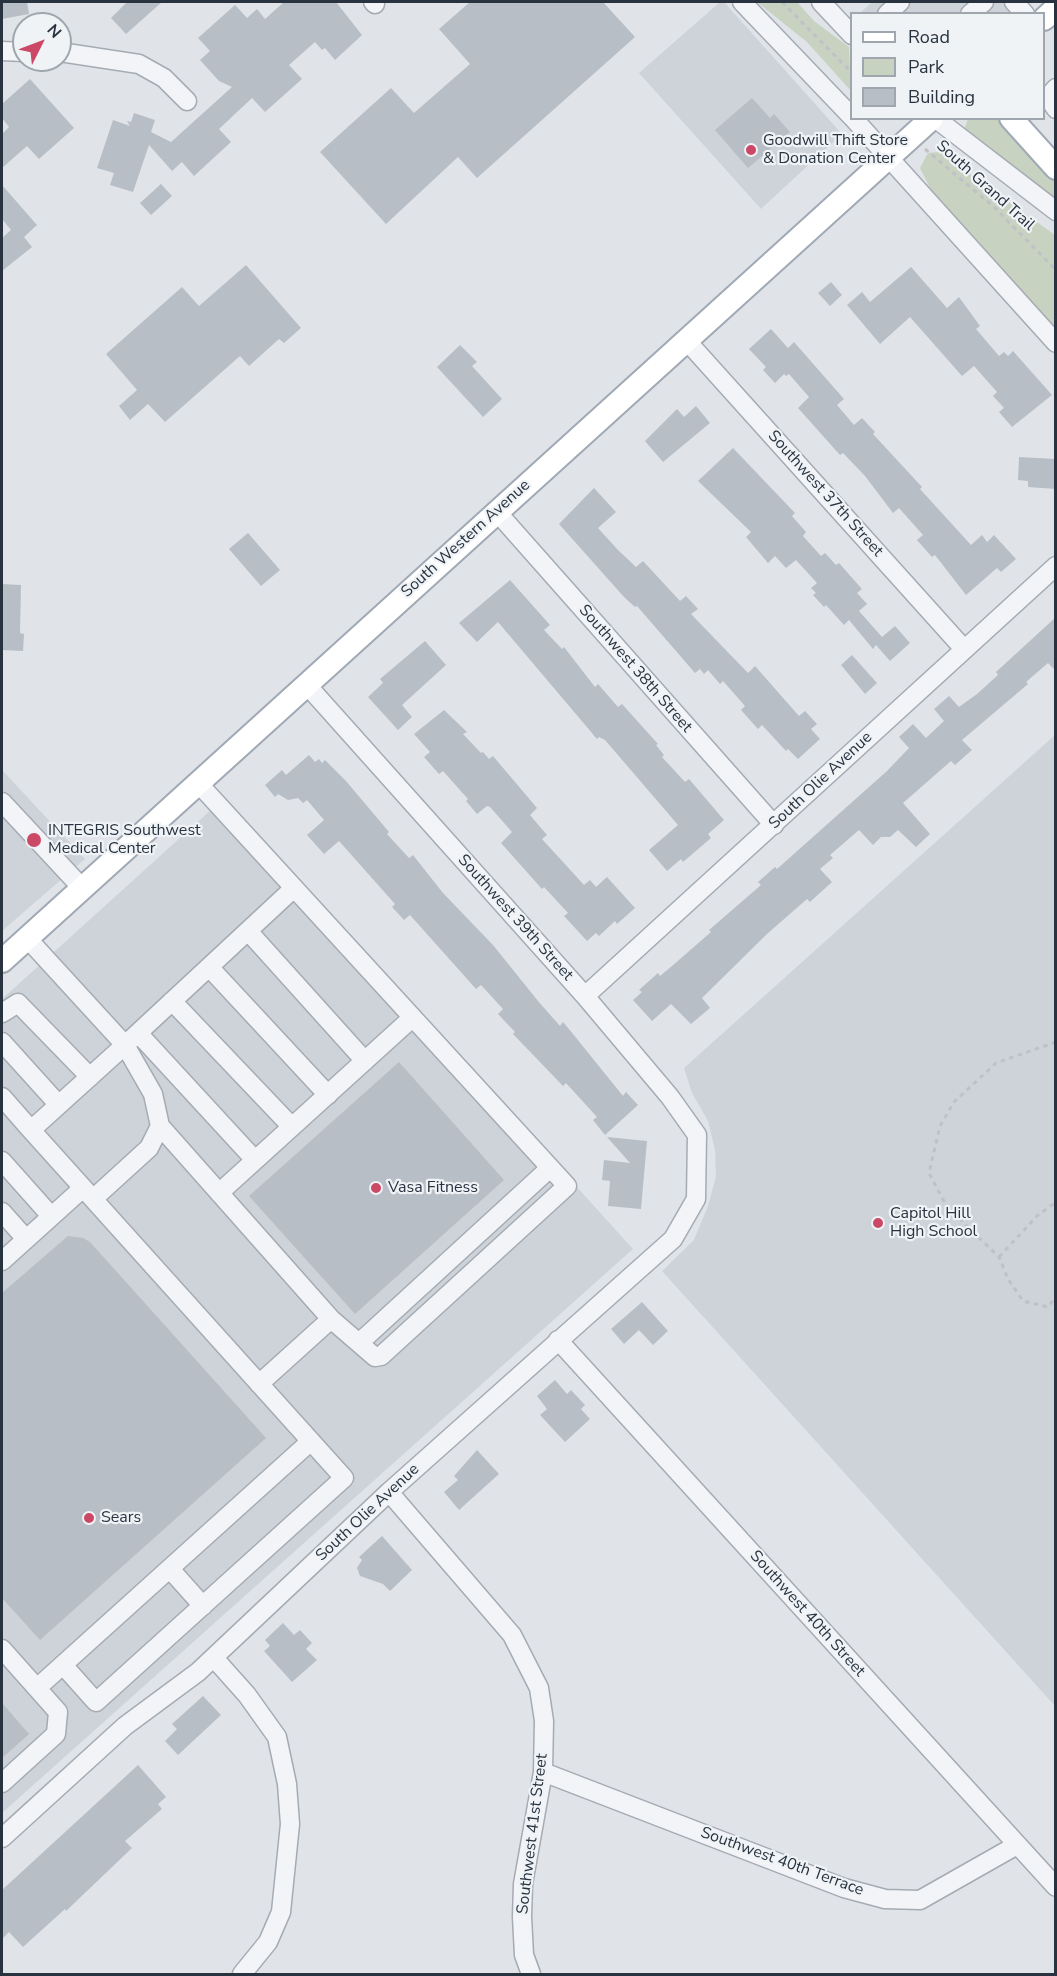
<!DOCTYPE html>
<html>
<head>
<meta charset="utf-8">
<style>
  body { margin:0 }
  #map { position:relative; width:1057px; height:1976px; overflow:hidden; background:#e0e4e9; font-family:"Nunito Sans",sans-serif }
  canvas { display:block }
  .frame { position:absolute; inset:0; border:3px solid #293340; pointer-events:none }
  .legend { position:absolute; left:850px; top:12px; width:195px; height:108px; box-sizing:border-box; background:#eff3f6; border:2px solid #a0a6ad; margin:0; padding:8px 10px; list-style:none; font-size:18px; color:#293340 }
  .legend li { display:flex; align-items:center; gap:12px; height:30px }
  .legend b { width:30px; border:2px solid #a0a6ad }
  .north { position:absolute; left:12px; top:12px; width:60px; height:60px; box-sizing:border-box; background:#eff3f6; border:2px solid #a0a6ad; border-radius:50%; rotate:48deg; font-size:16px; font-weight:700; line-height:24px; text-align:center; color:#293340 }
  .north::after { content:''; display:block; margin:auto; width:21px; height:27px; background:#cb4866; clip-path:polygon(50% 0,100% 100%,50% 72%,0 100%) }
</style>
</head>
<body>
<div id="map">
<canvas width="1057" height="1976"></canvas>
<div class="frame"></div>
<ul class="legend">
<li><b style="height:8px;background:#fff"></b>Road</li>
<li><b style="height:16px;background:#c7d2c1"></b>Park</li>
<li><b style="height:16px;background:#b7bec5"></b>Building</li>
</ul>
<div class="north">N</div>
</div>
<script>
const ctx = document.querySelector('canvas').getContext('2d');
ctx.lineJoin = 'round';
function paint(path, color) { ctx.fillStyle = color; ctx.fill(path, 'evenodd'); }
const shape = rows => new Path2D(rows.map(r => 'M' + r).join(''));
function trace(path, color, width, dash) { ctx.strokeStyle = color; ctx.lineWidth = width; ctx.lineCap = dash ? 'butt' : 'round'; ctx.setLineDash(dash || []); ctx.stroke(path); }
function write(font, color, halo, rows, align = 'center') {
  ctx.font = font + ' "Nunito Sans",sans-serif'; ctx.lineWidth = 4.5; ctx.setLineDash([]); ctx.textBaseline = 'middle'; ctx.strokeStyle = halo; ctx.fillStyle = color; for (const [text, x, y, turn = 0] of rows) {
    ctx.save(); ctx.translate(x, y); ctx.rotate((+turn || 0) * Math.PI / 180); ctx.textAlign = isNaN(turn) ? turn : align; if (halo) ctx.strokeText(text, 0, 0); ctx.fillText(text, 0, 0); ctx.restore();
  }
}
paint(shape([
  [720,2,724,2,842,134,761,209,639,73],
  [872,2,1028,2,1015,13,859,14],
  [1055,735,1055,1706,662,1271,694,1240,708,1206,716,1176,715,1150,708,1121,692,1093,684,1068],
  [2,770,85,859,2,931],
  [223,799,243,818,633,1249,2,1813,2,999]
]), '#ced3da');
paint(shape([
  [757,2,797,2,814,21,849,47,851,91,807,42],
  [968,119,998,119,1055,182,1055,200,964,130],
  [939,152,1055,235,1055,331,935,198,920,168,928,153]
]), '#c7d2c1');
paint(shape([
  [2,2,27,2,29,14,2,19],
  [127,2,162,2,126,34,111,18],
  [284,2,336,2,362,35,335,60,325,48,322,50,315,42,289,65,302,79,265,112,252,98,219,129,231,142,194,176,182,162,172,171,149,145,133,192,110,185,114,173,97,168,113,120,130,126,127,121,131,122,134,113,155,120,151,132,171,142,232,87,219,81,200,60,210,51,198,38,235,5,247,18,257,9,265,19],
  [470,2,603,2,635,37,477,178,458,157,386,224,320,152,391,88,414,113,470,64,439,29],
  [30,79,74,128,39,159,27,146,2,168,2,134,9,127,2,118,2,104],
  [752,98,770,118,774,114,790,132,748,168,715,130],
  [161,184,172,196,151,215,140,203],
  [2,185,37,225,24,237,32,247,2,271,2,238,11,230,2,219],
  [246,265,301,328,284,343,279,339,249,366,240,356,165,422,148,404,130,420,119,406,137,390,106,354,182,287,199,306],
  [911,267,947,308,959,297,980,326,976,329,999,356,1004,352,1008,356,1013,351,1052,395,1012,427,999,412,1004,408,993,396,997,392,974,366,962,376,910,317,880,344,847,305,862,292,870,302],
  [831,282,842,295,830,306,818,293],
  [771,329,788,348,794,342,844,399,837,405,854,425,862,418,875,432,873,434,922,487,920,489,971,545,982,535,987,542,994,535,1016,559,1001,572,997,568,966,595,935,555,932,557,917,540,923,535,899,508,893,513,865,476,843,453,840,455,798,408,809,397,789,374,786,376,784,374,775,383,763,370,766,367,749,349],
  [460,345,477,362,472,366,502,399,483,417,437,367],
  [696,406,710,423,663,462,645,441,677,409,684,417],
  [733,448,795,513,792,516,806,532,803,536,821,556,825,553,836,565,839,563,862,589,857,593,867,604,859,611,882,637,895,626,910,643,890,661,876,645,873,649,849,620,844,625,826,605,824,607,813,595,816,593,811,588,817,583,796,560,786,568,775,556,768,563,746,537,751,532,698,481],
  [1019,457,1056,459,1056,489,1028,487,1028,481,1018,480],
  [594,488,616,512,598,528,618,550,636,567,643,561,680,601,686,596,698,609,691,614,748,673,755,666,799,716,805,711,817,724,811,729,820,739,798,759,788,749,786,751,762,725,758,729,741,710,745,706,723,681,720,684,708,670,704,674,700,669,695,673,637,606,635,607,624,597,559,524],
  [248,533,280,570,261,586,229,549],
  [510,580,550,625,544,630,562,649,564,647,595,687,598,684,618,707,622,704,658,744,656,745,664,755,662,757,685,782,689,779,724,820,708,834,711,838,683,862,681,859,667,871,649,850,678,825,605,740,599,737,597,739,498,622,477,642,459,623],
  [2,584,21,585,20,633,24,634,23,651,2,650],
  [1056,617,1056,671,1048,663,1026,682,1028,684,962,740,972,750,955,765,951,761,903,803,930,834,916,847,898,830,890,837,881,837,873,845,859,830,830,855,833,858,820,869,832,882,810,902,807,899,767,934,702,998,710,1008,691,1024,671,1004,652,1021,633,1000,642,992,639,990,658,973,660,976,672,966,711,932,709,930,761,885,758,882,775,867,777,869,887,771,909,748,899,737,913,724,926,738,944,721,934,709,949,696,959,707,977,694,998,675,996,672],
  [425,641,446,665,402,705,412,717,398,730,368,697,383,683,380,679],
  [852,655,877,683,865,694,841,665],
  [444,710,467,732,463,734,481,753,483,752,489,759,493,756,537,808,530,815,547,835,542,839,584,885,590,880,596,887,607,877,635,908,617,924,615,921,599,936,596,933,587,941,564,916,568,913,544,887,542,889,501,843,512,832,490,807,487,806,477,814,466,801,468,799,443,771,439,774,424,757,430,752,414,734],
  [309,755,315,762,319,759,322,763,325,760,346,781,389,832,387,834,409,858,413,855,443,893,493,945,538,1001,560,1026,563,1022,573,1034,623,1096,626,1092,638,1105,605,1135,593,1120,597,1117,566,1083,563,1086,513,1034,515,1032,498,1014,503,1009,481,985,476,989,410,915,404,920,392,907,395,904,339,841,324,854,307,835,324,820,307,800,303,803,298,798,288,800,278,794,275,797,265,785,282,770,286,775],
  [399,1062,504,1180,355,1314,249,1196],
  [607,1137,647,1141,641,1209,608,1206,610,1181,602,1180,604,1160,630,1163],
  [68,1236,83,1238,90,1242,266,1438,40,1640,2,1598,2,1293],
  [642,1302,668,1331,653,1345,639,1330,624,1344,611,1329],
  [555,1380,567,1394,571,1390,585,1405,581,1409,590,1419,565,1442,540,1415,547,1409,537,1396],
  [477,1450,499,1474,459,1510,444,1492,458,1480,454,1476],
  [382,1536,412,1570,390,1591,383,1584,360,1576,357,1568,362,1560,359,1557],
  [283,1623,294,1635,300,1630,312,1643,306,1649,317,1660,292,1682,264,1651,270,1646,265,1640],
  [203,1696,221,1715,178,1755,165,1741,177,1729,172,1724],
  [2,1703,29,1734,2,1758],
  [138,1765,166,1797,158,1804,162,1809,125,1841,132,1848,66,1911,65,1909,23,1947,9,1932,2,1939,2,1890]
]), '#b7bec5');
const minor = shape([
  [373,2,375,4],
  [742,2,852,117],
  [821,2,852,35],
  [1014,2,1025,14],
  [887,14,900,2],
  [970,14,984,2],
  [2,51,24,52],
  [60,52,139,64,164,78,187,101],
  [1056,88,1048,97,1056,109],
  [853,118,1056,343],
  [935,118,1056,211],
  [686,340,964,649],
  [497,512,774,825],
  [199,784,567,1186,381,1356,375,1357,331,1319,259,1384],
  [2,802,83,889],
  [248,931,365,1061],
  [27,938,125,1045,31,1130,344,1478,96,1702,63,1665],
  [209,967,328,1095],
  [585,996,1056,566],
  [172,1001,292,1127],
  [2,1013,18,1003,90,1077],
  [138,1033,255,1160],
  [2,1042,58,1104],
  [2,1097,31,1130],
  [160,1126,331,1319],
  [2,1161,51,1216],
  [219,1193,412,1018],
  [93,1199,149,1148,160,1126,153,1094,125,1045,294,888],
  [2,1212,26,1239],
  [2,1261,83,1188],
  [558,1340,1056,1887],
  [359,1343,550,1168],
  [389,1492,512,1635,539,1688,544,1721,543,1772,523,1884,522,1917,524,1955,531,1974],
  [170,1569,203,1606],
  [2,1649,58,1712,56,1734,2,1783],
  [214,1658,247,1695,277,1737,287,1784,290,1824,281,1912,268,1942,242,1974],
  [37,1688,311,1441],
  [543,1772,844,1888,885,1899,920,1900,1017,1845],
  [2,1838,125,1726,198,1672,389,1492,673,1239,696,1199,697,1135,670,1097,585,996,306,684]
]);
const major = shape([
  [1044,19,1056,8],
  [1011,118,1056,168],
  [2,961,932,118]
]);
trace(minor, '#a5abb3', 21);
trace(major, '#a0a9b4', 26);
trace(shape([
  [782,2,852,73],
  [925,149,994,207,1056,270],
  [1056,1042,996,1063,954,1102,940,1126,929,1173,947,1207,999,1257,1008,1279,1023,1301,1048,1307,1056,1297],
  [999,1257,1037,1216,1056,1202]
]), '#bec2c7', 3, [4.5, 4.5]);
trace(minor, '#f3f4f7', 18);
trace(major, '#fff', 22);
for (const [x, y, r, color] of [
  [751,150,6,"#cb4866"],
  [34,840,8,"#cb4866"],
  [376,1188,6,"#cb4866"],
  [878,1223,6,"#cb4866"],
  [89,1518,6,"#cb4866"]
]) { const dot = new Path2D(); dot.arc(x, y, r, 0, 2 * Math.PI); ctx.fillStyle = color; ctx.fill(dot); trace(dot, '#eff3f6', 2); }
write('16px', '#293340', '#eff3f6', [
  ["Goodwill Thift Store",763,141],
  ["& Donation Center",763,159],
  ["INTEGRIS Southwest",48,831],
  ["Medical Center",48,849],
  ["Vasa Fitness",388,1188],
  ["Capitol Hill",890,1214],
  ["High School",890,1232],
  ["Sears",101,1518]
], 'left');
write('16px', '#293340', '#eff3f6', [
  ["South Grand Trail",985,186,42],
  ["Southwest 37th Street",825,494,48],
  ["South Western Avenue",466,539,-42],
  ["Southwest 38th Street",635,669,49],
  ["South Olie Avenue",821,781,-43],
  ["Southwest 39th Street",515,918,48],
  ["South Olie Avenue",368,1513,-43],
  ["Southwest 40th Street",807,1614,48],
  ["Southwest 41st Street",533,1834,-83],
  ["Southwest 40th Terrace",782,1862,20]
]);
</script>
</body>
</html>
